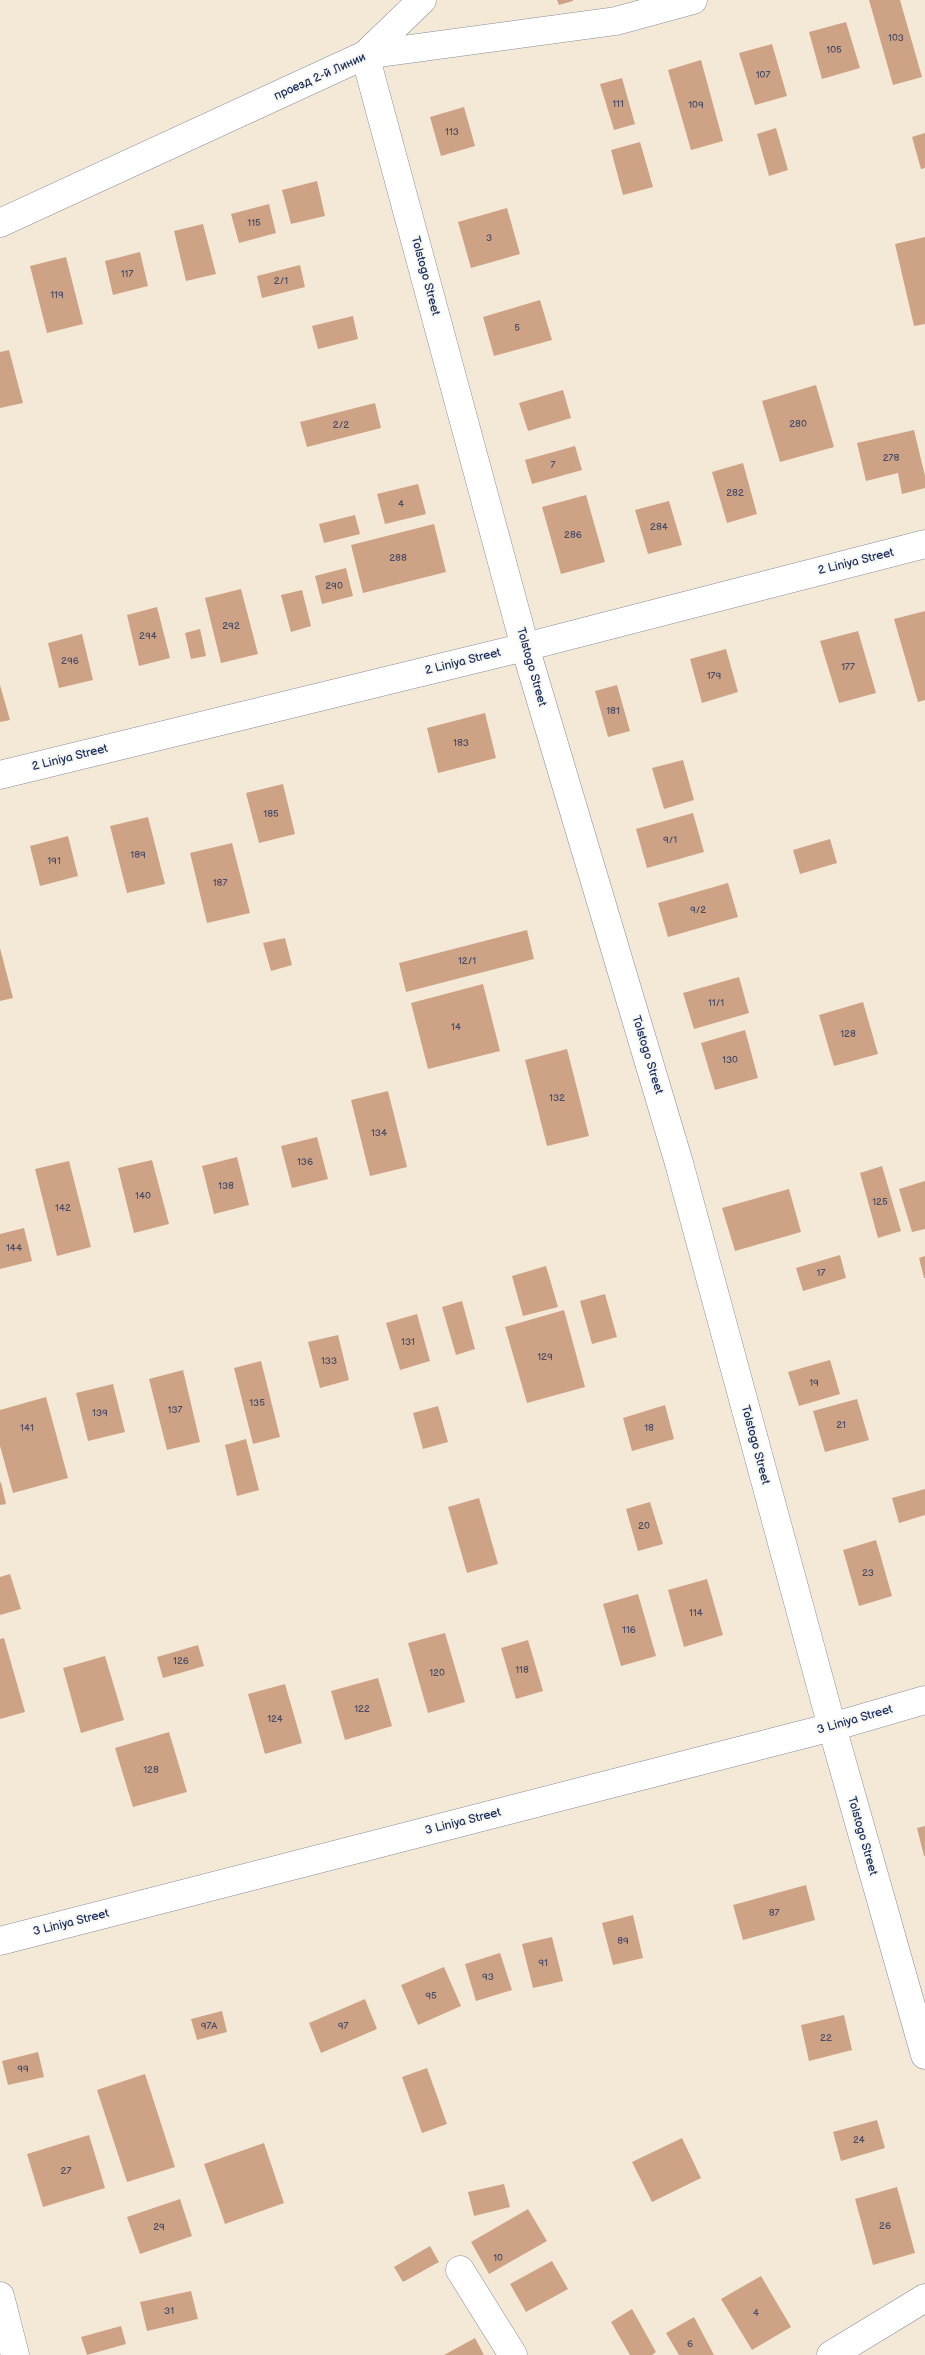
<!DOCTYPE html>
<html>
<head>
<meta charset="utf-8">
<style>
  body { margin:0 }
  canvas { display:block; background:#f4e9d7 }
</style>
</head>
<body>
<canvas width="925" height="2355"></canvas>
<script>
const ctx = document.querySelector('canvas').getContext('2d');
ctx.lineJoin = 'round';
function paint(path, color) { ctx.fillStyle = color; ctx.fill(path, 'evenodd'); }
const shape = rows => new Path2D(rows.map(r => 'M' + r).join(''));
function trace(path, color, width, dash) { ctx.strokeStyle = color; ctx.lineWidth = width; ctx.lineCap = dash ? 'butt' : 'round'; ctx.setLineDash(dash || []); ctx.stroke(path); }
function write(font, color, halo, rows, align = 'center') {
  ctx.font = font + ' "Balsamiq Sans",sans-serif'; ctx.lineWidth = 4; ctx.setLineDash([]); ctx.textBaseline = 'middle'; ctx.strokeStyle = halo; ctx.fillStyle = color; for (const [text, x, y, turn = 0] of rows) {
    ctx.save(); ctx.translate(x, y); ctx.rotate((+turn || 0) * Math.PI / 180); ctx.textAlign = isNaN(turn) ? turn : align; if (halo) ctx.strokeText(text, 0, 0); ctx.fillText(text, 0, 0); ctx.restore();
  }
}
paint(shape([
  [557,0,573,0,573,1,559,5],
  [869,0,900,0,922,77,893,85],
  [846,22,860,68,822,79,809,32],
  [772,44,787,96,755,105,739,53],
  [701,60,723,141,691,150,668,70],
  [622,78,635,124,614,130,600,84],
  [464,107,475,146,441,156,430,117],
  [776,128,788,170,769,176,757,134],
  [925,133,925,168,921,169,912,137],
  [640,142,653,187,623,195,611,150],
  [317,181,325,216,291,224,282,190],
  [269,204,276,233,239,243,231,214],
  [507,208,520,254,471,268,458,222],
  [203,224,216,274,186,281,174,231],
  [925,237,925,324,914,326,895,244],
  [140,252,148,286,113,295,105,261],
  [66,257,83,324,47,333,30,266],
  [300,265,305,287,262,298,257,276],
  [540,300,552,340,494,356,483,317],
  [353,316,358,339,318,349,312,326],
  [9,350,23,403,0,408,0,352],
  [816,385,834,447,780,462,762,401],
  [563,390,571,418,528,431,519,403],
  [375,403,381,428,307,447,300,422],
  [914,430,925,476,925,488,902,494,898,473,866,481,857,443],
  [575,446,582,470,532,484,525,460],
  [743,463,757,514,727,523,712,472],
  [418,484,426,514,385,524,377,494],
  [586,495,605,562,561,574,542,507],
  [669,501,682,545,648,554,635,510],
  [355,515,360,534,324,543,319,524],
  [434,524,446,572,363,593,351,545],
  [346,568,353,596,322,604,315,576],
  [241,589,258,654,221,663,205,598],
  [302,590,311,626,291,632,281,595],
  [157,607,170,658,139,666,127,615],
  [925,611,925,700,918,702,894,619],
  [200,629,206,656,191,659,185,633],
  [858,631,876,693,839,703,820,641],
  [82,634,93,680,59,688,48,643],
  [726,649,738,692,702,703,690,659],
  [0,685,10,720,0,722],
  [617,685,630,731,608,737,595,691],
  [485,713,496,758,438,773,427,728],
  [683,760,694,800,664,809,652,768],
  [283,784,295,834,259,843,246,793],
  [693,813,704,852,647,868,636,829],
  [148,817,165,884,127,893,110,826],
  [68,836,78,876,40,886,30,846],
  [830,839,837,863,800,874,793,850],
  [232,843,250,913,207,923,190,853],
  [728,883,738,917,668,937,658,903],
  [527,930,534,959,406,992,399,963],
  [285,938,292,965,271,971,263,943],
  [0,948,13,998,0,1001],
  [739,977,749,1013,694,1029,683,993],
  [483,984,500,1051,428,1069,411,1003],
  [863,1002,878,1054,834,1066,819,1015],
  [745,1030,758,1078,715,1090,701,1043],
  [567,1049,589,1136,547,1146,525,1060],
  [388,1091,407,1167,370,1176,351,1100],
  [317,1137,328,1179,292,1188,281,1146],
  [237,1157,249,1205,214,1214,202,1166],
  [152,1160,169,1224,134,1233,118,1168],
  [69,1161,91,1247,57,1256,35,1169],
  [882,1166,901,1231,878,1238,860,1173],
  [925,1181,925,1229,912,1232,899,1189],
  [789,1189,801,1232,735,1251,722,1208],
  [24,1228,32,1261,0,1269,0,1234],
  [840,1255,846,1278,803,1291,796,1268],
  [925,1256,925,1278,924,1278,919,1258],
  [546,1266,558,1307,523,1316,512,1276],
  [605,1294,617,1337,592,1344,580,1301],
  [462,1301,475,1349,456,1355,442,1307],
  [564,1310,585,1387,527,1403,505,1327],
  [417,1314,430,1361,400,1370,386,1323],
  [338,1335,349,1380,320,1388,308,1342],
  [830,1360,840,1394,799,1406,788,1372],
  [261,1361,280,1437,253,1444,234,1368],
  [183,1370,200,1442,167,1450,149,1379],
  [113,1384,125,1432,88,1441,76,1393],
  [46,1397,68,1478,13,1493,0,1446,0,1410],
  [857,1399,869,1440,825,1452,813,1411],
  [665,1405,674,1439,632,1451,623,1418],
  [438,1406,448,1442,423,1449,413,1413],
  [246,1439,259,1490,237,1496,225,1445],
  [1,1482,6,1504,0,1505,0,1483],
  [925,1489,925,1515,899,1523,892,1498],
  [479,1498,498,1564,467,1573,448,1507],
  [650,1502,663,1544,638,1551,626,1509],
  [876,1540,892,1596,859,1606,843,1550],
  [10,1574,21,1609,0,1615,0,1577],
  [707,1579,723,1635,684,1647,668,1590],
  [638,1594,656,1656,621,1666,603,1604],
  [445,1633,465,1702,428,1713,408,1643],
  [4,1638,25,1712,0,1719,0,1639],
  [528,1640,543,1691,516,1699,501,1648],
  [198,1645,204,1666,163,1678,157,1657],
  [105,1656,124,1720,81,1733,63,1668],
  [378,1678,392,1726,345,1740,331,1691],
  [285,1684,302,1743,265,1754,248,1694],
  [169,1732,187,1792,133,1807,115,1748],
  [925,1826,925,1856,924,1856,917,1828],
  [806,1885,815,1920,743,1940,733,1905],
  [633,1915,643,1958,613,1965,602,1923],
  [552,1937,563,1981,533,1988,522,1944],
  [500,1953,512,1990,476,2001,465,1964],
  [444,1967,461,2006,418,2025,401,1985],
  [365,1999,377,2029,321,2053,309,2023],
  [222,2011,227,2032,197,2040,191,2019],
  [844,2015,852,2050,809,2061,801,2025],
  [38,2052,44,2077,8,2085,2,2061],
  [427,2068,447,2124,422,2133,402,2077],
  [145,2074,175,2167,127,2182,97,2090],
  [877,2120,885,2148,841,2161,833,2132],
  [89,2135,105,2188,43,2207,27,2154],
  [682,2138,701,2178,652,2202,632,2162],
  [264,2143,284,2203,225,2224,204,2164],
  [504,2184,510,2207,474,2216,468,2192],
  [897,2187,915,2253,873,2265,855,2199],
  [180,2199,192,2236,140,2254,127,2217],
  [528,2209,547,2241,489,2274,471,2242],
  [430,2246,439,2262,403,2282,394,2267],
  [552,2261,568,2289,526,2312,510,2284],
  [761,2276,791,2327,752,2350,721,2299],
  [191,2291,198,2319,147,2331,140,2302],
  [632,2309,656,2352,652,2355,630,2355,611,2322],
  [694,2317,714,2355,679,2355,666,2333],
  [121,2326,126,2344,87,2355,81,2337],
  [475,2338,484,2355,444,2355]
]), '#cea385');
const minor = shape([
  [365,55,525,647,679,1163,832,1727,925,2055],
  [365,55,422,0],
  [0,223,365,55,616,21,693,0],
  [0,775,525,647,925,544],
  [0,1941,832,1727,925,1700],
  [460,2270,513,2355],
  [0,2296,15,2355],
  [831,2355,925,2298]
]);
trace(minor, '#888c9a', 29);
trace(minor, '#fff', 28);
write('10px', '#484c68', null, [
  ["103",896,38],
  ["105",834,50],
  ["107",763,75],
  ["111",618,104],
  ["109",696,105],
  ["113",452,132],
  ["115",254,223],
  ["3",489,238],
  ["117",127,274],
  ["2/1",281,281],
  ["119",57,295],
  ["5",517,328],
  ["280",798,424],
  ["2/2",341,425],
  ["278",891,458],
  ["7",553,465],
  ["282",735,493],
  ["4",401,504],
  ["284",659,527],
  ["286",573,535],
  ["288",398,558],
  ["290",334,586],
  ["292",231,626],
  ["294",148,636],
  ["296",70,661],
  ["177",848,667],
  ["179",714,676],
  ["181",613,711],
  ["183",461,743],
  ["185",271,814],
  ["9/1",670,840],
  ["189",138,855],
  ["191",54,861],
  ["187",220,883],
  ["9/2",698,910],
  ["12/1",467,961],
  ["11/1",716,1003],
  ["14",456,1027],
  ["128",848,1034],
  ["130",730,1060],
  ["132",557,1098],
  ["134",379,1133],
  ["136",305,1162],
  ["138",226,1186],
  ["140",143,1196],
  ["125",880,1202],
  ["142",63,1208],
  ["144",14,1248],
  ["17",821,1273],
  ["131",408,1342],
  ["129",545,1357],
  ["133",329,1361],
  ["19",814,1383],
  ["135",257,1403],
  ["137",175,1410],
  ["139",100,1413],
  ["21",841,1425],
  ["141",27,1428],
  ["18",649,1428],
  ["20",644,1526],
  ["23",868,1573],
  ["114",696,1613],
  ["116",629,1630],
  ["126",181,1661],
  ["118",522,1670],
  ["120",437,1673],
  ["122",362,1709],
  ["124",275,1719],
  ["128",151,1770],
  ["87",774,1913],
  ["89",623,1941],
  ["91",543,1963],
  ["93",488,1977],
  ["95",431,1996],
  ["97А",209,2026],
  ["97",343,2026],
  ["22",826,2038],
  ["99",23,2069],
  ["24",859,2140],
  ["27",66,2171],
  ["26",885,2226],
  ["29",159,2227],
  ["10",498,2258],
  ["31",169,2311],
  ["4",756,2313],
  ["6",690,2344]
]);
write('12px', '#1b2f5e', '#f6f6f2', [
  ["проезд 2-й Линии",320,77,-24],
  ["Tolstogo Street",425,276,75],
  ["2 Liniya Street",856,562,-14],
  ["2 Liniya Street",463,662,-14],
  ["Tolstogo Street",531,667,74],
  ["2 Liniya Street",70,758,-14],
  ["Tolstogo Street",647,1055,73],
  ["Tolstogo Street",755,1445,75],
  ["3 Liniya Street",855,1720,-16],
  ["3 Liniya Street",463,1822,-14],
  ["Tolstogo Street",862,1836,74],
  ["3 Liniya Street",71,1923,-14]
]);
</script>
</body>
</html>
